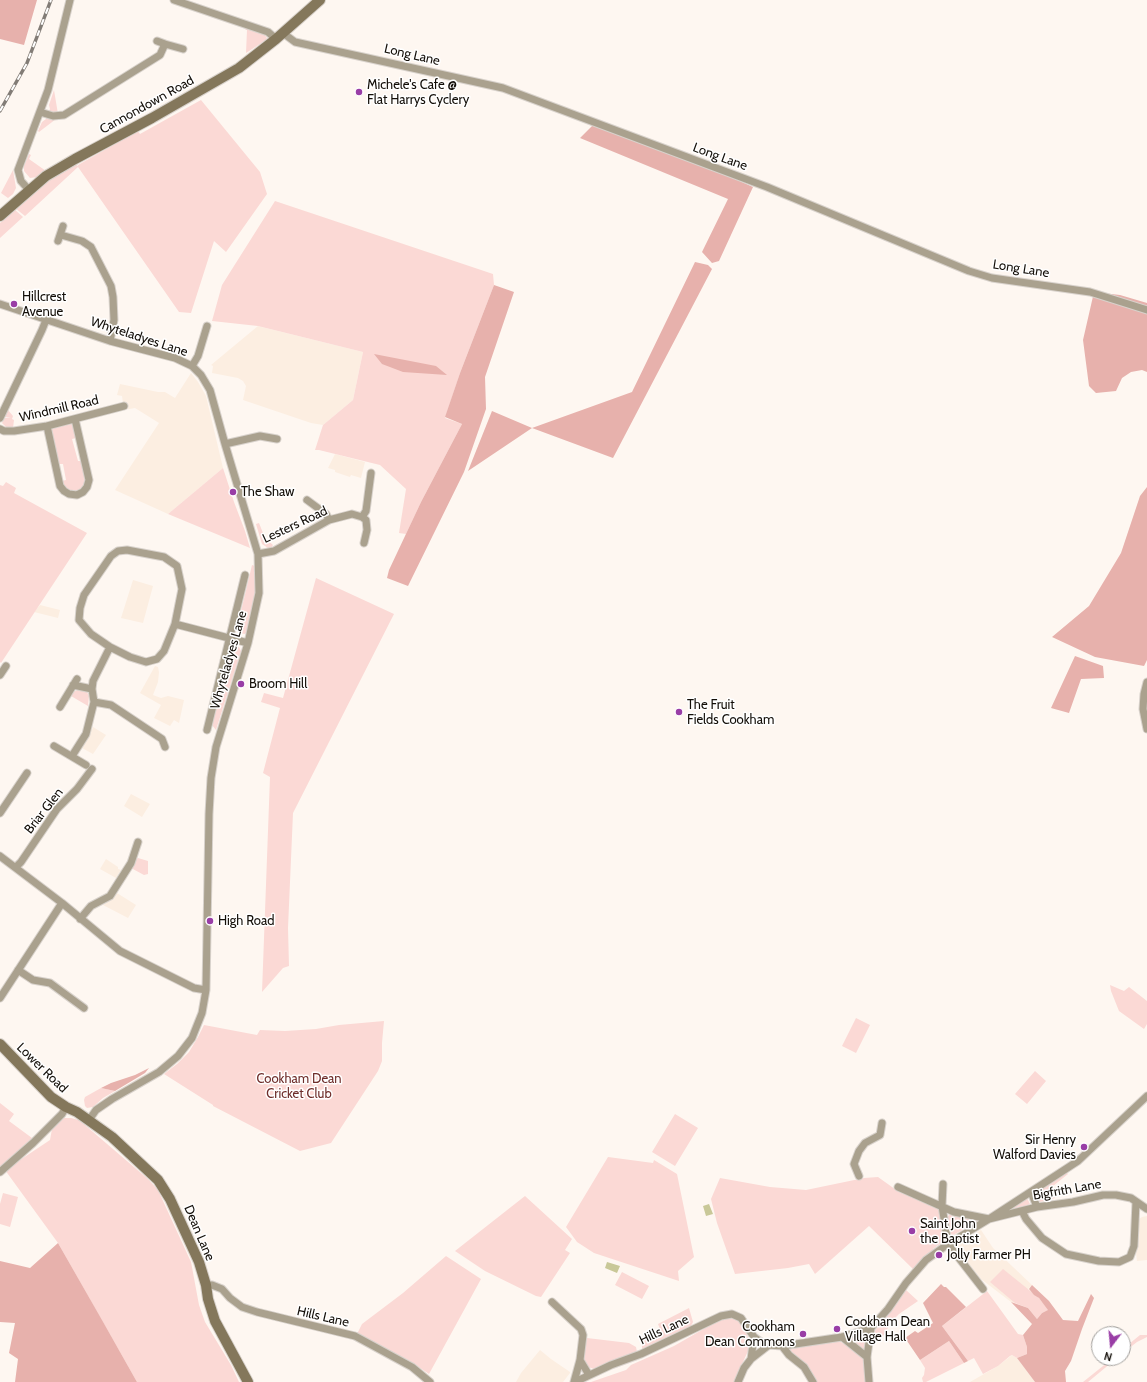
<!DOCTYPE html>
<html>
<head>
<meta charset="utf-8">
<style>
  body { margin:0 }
  #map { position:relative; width:1147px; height:1382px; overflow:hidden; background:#fef7f1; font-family:Cabin,sans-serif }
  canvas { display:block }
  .north { position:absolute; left:1091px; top:1326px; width:40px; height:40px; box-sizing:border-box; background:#fff; border:1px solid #a19f9c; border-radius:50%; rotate:196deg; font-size:11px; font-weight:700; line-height:16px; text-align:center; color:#130e08 }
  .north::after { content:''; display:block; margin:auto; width:14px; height:18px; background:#993da6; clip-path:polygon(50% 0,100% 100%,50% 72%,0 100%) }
</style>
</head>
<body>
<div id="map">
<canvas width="1147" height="1382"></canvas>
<div class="north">N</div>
</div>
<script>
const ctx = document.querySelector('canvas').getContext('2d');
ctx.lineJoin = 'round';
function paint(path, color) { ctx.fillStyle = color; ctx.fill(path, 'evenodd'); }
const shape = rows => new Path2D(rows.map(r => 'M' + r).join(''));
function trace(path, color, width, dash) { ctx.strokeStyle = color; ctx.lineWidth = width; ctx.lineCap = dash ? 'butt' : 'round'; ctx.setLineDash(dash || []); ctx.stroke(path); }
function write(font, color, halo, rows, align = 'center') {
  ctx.font = font + ' Cabin,sans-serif'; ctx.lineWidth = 3; ctx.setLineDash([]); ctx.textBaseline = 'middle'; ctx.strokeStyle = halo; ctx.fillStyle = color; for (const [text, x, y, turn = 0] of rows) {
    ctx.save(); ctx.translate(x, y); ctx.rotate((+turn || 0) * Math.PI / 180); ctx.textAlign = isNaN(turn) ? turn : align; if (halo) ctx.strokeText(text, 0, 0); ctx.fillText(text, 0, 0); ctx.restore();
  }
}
paint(shape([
  [258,326,363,352,353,400,323,425,311,423,243,400,246,386,243,381,238,378,212,373,213,366,211,365],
  [191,373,198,382,206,396,223,468,168,514,115,490,159,423,135,408,124,410,122,396,117,395,120,384,158,392,165,392,175,398],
  [335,454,365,462,361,478,351,475,350,477,335,472,335,470,328,468],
  [133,580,153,586,143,623,121,618],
  [40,605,60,610,58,618,34,612],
  [155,666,158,667,159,672,158,682,153,695,161,698,168,696,184,700,179,723,174,720,170,726,154,718,161,705,140,693],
  [93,727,106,735,93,754,82,748],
  [131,794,150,804,142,817,124,806],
  [106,859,118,867,118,869,121,870,116,878,100,869],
  [117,893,136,905,128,918,103,905,112,899],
  [1147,1216,1147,1260,1137,1261,1136,1253,1139,1219,1142,1217],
  [981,1230,993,1248,1032,1285,1015,1303,1011,1302,981,1279,954,1246],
  [540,1350,551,1359,570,1372,570,1373,563,1382,516,1382,521,1373],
  [1012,1355,1017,1358,1035,1382,970,1382,998,1366]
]), '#fceee1');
paint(shape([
  [247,28,264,34,267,38,266,40,246,53,247,30,245,30],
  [54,90,58,114,53,114,49,111,50,109,49,105],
  [201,100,260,172,267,194,226,252,214,241,191,313,179,312,78,167,25,216,15,208,49,180,75,164,78,166,78,165,138,131,140,134],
  [47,117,56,119,39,132,38,131,42,122,46,119],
  [29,154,31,155,29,159,46,171,38,177,30,178,24,171,24,166],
  [13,170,16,188,13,194,8,198,1,193],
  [275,201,493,274,494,285,460,373,445,418,462,424,421,502,406,534,399,533,406,489,380,465,319,450,315,450,323,425,353,400,363,352,258,326,212,321,222,285],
  [14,209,23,217,0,238,0,223],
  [8,410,13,416,12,419,14,420,13,428,6,427,2,423,5,418,11,418,5,417],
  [70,423,74,426,76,438,72,439,78,461,82,461,87,481,83,490,71,492,63,486,62,481,66,480,63,464,58,464,49,431,51,428],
  [223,468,234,502,245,531,250,548,168,514],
  [6,482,16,488,14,493,87,533,1,663,0,662,0,485,3,486],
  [259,523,265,538,273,545,271,548,268,548,262,544,256,524],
  [252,565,255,566,255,594,248,630,245,634,239,633,237,628],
  [316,578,394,614,293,813,288,928,289,966,283,968,262,992,270,777,263,773,280,708,261,702,264,693,283,698],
  [234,647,239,647,241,651,216,730,212,725,231,650],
  [78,690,87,692,89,696,88,706,71,696,73,692],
  [138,858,148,861,148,874,144,875,131,868,135,860],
  [1110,985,1124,991,1129,987,1147,1001,1147,1024,1144,1029,1119,1011,1111,991],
  [856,1018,870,1025,856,1053,842,1046],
  [384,1021,382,1043,382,1061,378,1071,331,1143,300,1151,213,1106,213,1105,164,1074,177,1064,189,1052,198,1037,204,1025,257,1035,260,1030,285,1031,316,1029,339,1025],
  [1035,1071,1046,1081,1027,1104,1015,1094],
  [101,1088,115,1091,103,1098,93,1107,87,1108,85,1106,84,1100,85,1097],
  [0,1103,14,1114,9,1121,32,1138,0,1168],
  [675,1114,698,1128,675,1166,652,1152],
  [64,1118,71,1118,79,1120,148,1179,158,1190,191,1262,199,1305,205,1322,231,1365,239,1382,137,1382,58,1243,5,1170,50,1140,52,1129],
  [608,1157,653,1163,654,1160,677,1174,694,1257,678,1271,679,1281,594,1253,577,1242,566,1227],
  [1066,1172,1068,1174,1053,1186,1052,1192,1055,1198,1040,1202,1036,1191],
  [878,1177,899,1192,936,1206,941,1210,946,1239,933,1249,933,1251,913,1269,869,1226,815,1274,809,1264,788,1268,735,1274,717,1223,711,1199,720,1178,770,1187,806,1190,864,1178],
  [3,1193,18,1197,10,1227,0,1224,0,1204],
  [525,1196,572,1239,565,1250,570,1253,541,1297,536,1296,485,1271,455,1251],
  [1027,1198,1030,1204,1026,1206,1008,1211,1008,1210],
  [951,1213,979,1219,979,1221,953,1235,951,1235,948,1216],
  [446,1256,481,1279,429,1374,410,1361,357,1334,362,1324,403,1293],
  [1003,1269,1039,1298,1049,1310,1042,1313,1037,1319,1028,1308,1015,1303,990,1282],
  [622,1272,649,1286,642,1299,615,1285],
  [906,1290,918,1301,899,1314,892,1321,884,1335,881,1337,878,1337,877,1336,870,1338,882,1321],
  [987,1291,1018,1334,1023,1335,1027,1347,1027,1354,1017,1358,1012,1355,1010,1356,998,1366,983,1374,974,1358,968,1361,942,1326],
  [689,1308,693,1322,690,1328,645,1349,642,1349,642,1342,660,1329,658,1324],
  [728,1317,736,1318,740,1321,749,1339,750,1344,748,1351,734,1382,591,1382,626,1370,631,1365,674,1346,721,1319],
  [868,1334,865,1352,849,1338],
  [1140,1335,1147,1335,1147,1337,1137,1342,1123,1353,1123,1349],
  [587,1338,629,1343,636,1347,637,1352,594,1369,588,1367,583,1360,584,1341],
  [839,1341,851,1348,865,1360,866,1382,815,1382,788,1350,789,1348],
  [949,1341,964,1363,926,1382,923,1382,922,1378,924,1375,925,1368,920,1360],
  [1113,1358,1117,1358,1088,1382,1083,1382]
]), '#fbd9d5');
paint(shape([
  [0,0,37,0,24,45,0,39],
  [593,125,704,165,753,187,719,261,712,263,702,252,728,199,580,138],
  [695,262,708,265,712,269,613,458,532,428,468,471,492,411,532,428,632,392],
  [494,285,514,292,485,377,486,409,464,472,408,586,387,578,389,570,421,502,462,424,445,417,460,373],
  [1094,292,1120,295,1147,303,1147,372,1142,370,1131,372,1122,378,1116,391,1096,393,1089,386,1083,340],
  [374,354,436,366,447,375,403,372,382,364],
  [1147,487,1147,660,1144,666,1095,657,1052,637,1089,606,1121,553,1140,496],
  [1075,656,1103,666,1104,678,1081,679,1069,713,1051,708],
  [149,1068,145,1073,115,1091,101,1088,111,1083,135,1075],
  [58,1243,102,1320,137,1382,15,1382,18,1359,9,1353,15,1323,0,1322,0,1261,30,1268],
  [941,1284,944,1287,946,1287,966,1307,942,1326,968,1361,964,1363,949,1341,920,1360,905,1338,915,1331,918,1333,933,1323,923,1303],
  [1032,1285,1049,1301,1063,1320,1078,1321,1091,1294,1094,1298,1082,1329,1071,1361,1065,1371,1066,1382,1035,1382,1017,1358,1027,1354,1027,1347,1023,1335,1032,1324,1011,1302,1028,1308,1037,1319,1042,1313,1048,1310,1039,1298,1034,1295,1029,1289]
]), '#e7b1ac');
paint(shape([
  [709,1204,713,1214,706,1216,703,1206],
  [607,1262,620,1266,617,1273,605,1268]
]), '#c9c898');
const street = shape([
  [174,0,268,32,276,39],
  [283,33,295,42,503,88,767,187,969,271,992,278,1090,292,1147,310],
  [157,41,165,44],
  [40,112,53,116,64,115,160,55,165,44,183,49],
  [29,190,21,181,18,170,48,90,70,0],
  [61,235,82,241,91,247,111,286,113,297,114,320,110,341],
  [58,241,63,226],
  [0,304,110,341,175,358,192,366,201,375,210,390,225,444,258,554,259,593,248,643,216,747,211,778,209,814,206,990,202,1013,192,1038,178,1056,159,1072,112,1099,96,1110,89,1120],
  [192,366,198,356,207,326],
  [0,418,42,330,46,320],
  [47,426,60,486,64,491,69,494,77,495,83,492,87,487,89,480,75,419],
  [0,429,4,431,14,431,47,426,124,406],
  [225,444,260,436,277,439],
  [307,500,326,514,329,520],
  [362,517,366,511,371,473],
  [258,554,274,551,329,520,352,514,362,517,366,520,367,530,364,543],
  [175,624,182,589,177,566,164,557,127,550,118,551,111,556,84,595,80,608,79,620,91,634,110,647,130,657,146,662,157,659,164,651,175,624,248,643],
  [0,675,6,666],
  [1147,682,1144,694,1143,709,1147,729],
  [73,685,92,689],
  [94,702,111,705,162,739,165,747],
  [60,707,77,679],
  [207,730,245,575],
  [54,746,86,765],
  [72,756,86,734,94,702,92,689,93,681,110,647],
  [0,813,27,773],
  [0,856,62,903,120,951,194,988,206,990],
  [16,867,21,862,57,809,77,789,92,769],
  [80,919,91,906,110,896,131,863,138,842],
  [18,970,33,980,50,983,84,1008],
  [0,998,62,903],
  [0,1172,33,1143,62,1114,66,1107],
  [859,1176,854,1164,859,1151,865,1143,880,1135,882,1123],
  [943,1184,942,1206,948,1244,983,1289],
  [898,1187,954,1212,989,1219,1037,1207,1073,1202,1103,1195,1116,1195,1131,1198,1147,1209],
  [1031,1192,1037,1207],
  [1022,1211,1026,1219,1042,1238,1066,1254,1099,1261,1119,1262,1130,1257,1134,1246,1136,1202],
  [206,1285,212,1285,222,1289,230,1298,242,1307,257,1312,355,1336,412,1367,430,1382],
  [552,1302,581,1329,583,1335,580,1360,574,1382],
  [842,1337,867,1357],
  [782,1346,789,1355,804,1367,813,1382],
  [751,1359,754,1337],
  [580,1360,589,1375],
  [575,1382,611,1365,641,1354,721,1316,732,1314,741,1318,754,1337,761,1342,769,1345,782,1346,842,1337,871,1328,888,1309,906,1283,926,1260,948,1244,989,1219,1078,1161,1147,1096],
  [738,1382,744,1368,751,1359,769,1345],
  [869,1382,867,1357,871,1328]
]);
const secondary = shape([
  [0,216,46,176,75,159,152,118,239,68,276,39,320,0],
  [0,1044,51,1097,66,1107,77,1112,112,1137,158,1180,170,1199,199,1262,206,1285,208,1299,215,1321,248,1382]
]);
trace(street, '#d8d2cc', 9);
trace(secondary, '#d8d2cc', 12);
trace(street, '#aaa18e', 7);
trace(secondary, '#84775b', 10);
const rail = shape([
  [0,111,27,63,51,0]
]);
trace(rail, '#827c76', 3.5);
trace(rail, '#fff', 2, [6]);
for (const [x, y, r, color] of [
  [359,92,4,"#993da6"],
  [14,304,4,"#993da6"],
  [233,492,4,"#993da6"],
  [241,684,4,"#993da6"],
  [679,712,4,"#993da6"],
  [210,921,4,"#993da6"],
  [1084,1147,4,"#993da6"],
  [912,1231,4,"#993da6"],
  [939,1255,4,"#993da6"],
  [837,1329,4,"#993da6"],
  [803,1334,4,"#993da6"]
]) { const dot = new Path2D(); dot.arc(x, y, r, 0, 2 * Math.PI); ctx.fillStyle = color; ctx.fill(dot); trace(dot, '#fff', 1.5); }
write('13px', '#130e08', '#fff', [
  ["Long Lane",412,55,13],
  ["Cannondown Road",147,105,-29],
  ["Long Lane",720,157,20],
  ["Long Lane",1021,269,9],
  ["Whyteladyes Lane",139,337,18],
  ["Windmill Road",59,409,-13],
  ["Lesters Road",295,525,-25],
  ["Whyteladyes Lane",229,660,-74],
  ["Briar Glen",44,811,-52],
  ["Lower Road",42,1068,44],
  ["Bigfrith Lane",1067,1190,-10],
  ["Dean Lane",199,1233,67],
  ["Hills Lane",323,1317,13],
  ["Hills Lane",664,1330,-25]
]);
write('13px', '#130e08', '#fff', [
  ["Michele's Cafe @",367,85],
  ["Flat Harrys Cyclery",367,100],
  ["Hillcrest",22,297],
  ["Avenue",22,312],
  ["The Shaw",241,492],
  ["Broom Hill",249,684],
  ["The Fruit",687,705],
  ["Fields Cookham",687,720],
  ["High Road",218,921],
  ["Sir Henry",1076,1140,"right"],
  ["Walford Davies",1076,1155,"right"],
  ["Saint John",920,1224],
  ["the Baptist",920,1239],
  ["Jolly Farmer PH",947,1255],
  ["Cookham Dean",845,1322],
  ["Village Hall",845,1337],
  ["Cookham",795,1327,"right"],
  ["Dean Commons",795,1342,"right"]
], 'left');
write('13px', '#6e2d2a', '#fff', [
  ["Cookham Dean",299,1079],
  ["Cricket Club",299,1094]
]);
</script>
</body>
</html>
